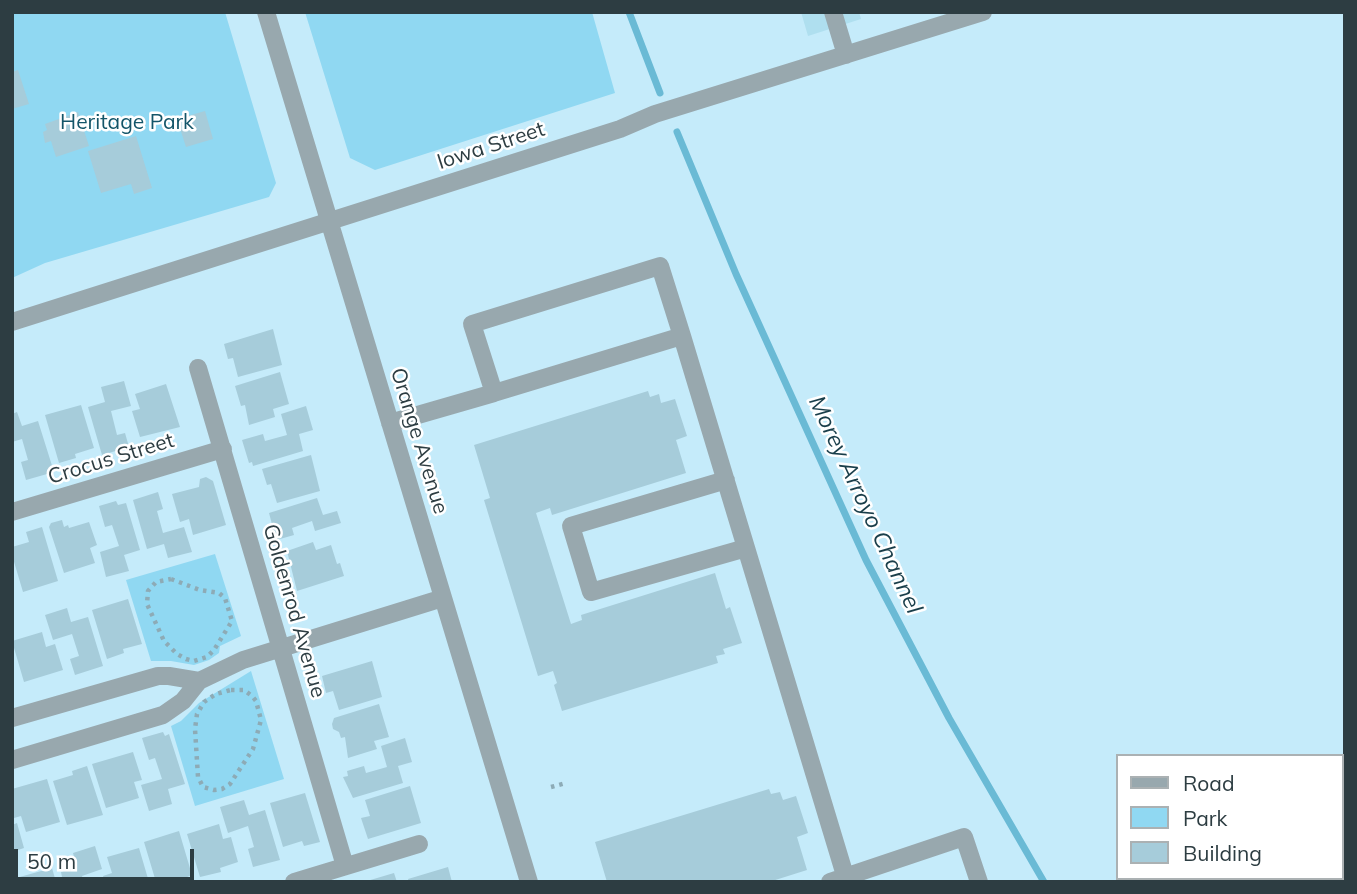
<!DOCTYPE html>
<html>
<head>
<meta charset="utf-8">
<style>
  body { margin:0 }
  #map { position:relative; width:1357px; height:894px; overflow:hidden; background:#c5ebfa; font-family:Mulish,sans-serif }
  canvas { display:block }
  .frame { position:absolute; inset:0; border:14px solid #2d3d42; pointer-events:none }
  .legend { position:absolute; left:1116px; top:754px; width:228px; height:126px; box-sizing:border-box; background:#fff; border:2px solid #abb1b3; margin:0; padding:9px 12px; list-style:none; font-size:21px; color:#2d3d42 }
  .legend li { display:flex; align-items:center; gap:14px; height:35px }
  .legend b { width:35px; border:2px solid #abb1b3 }
  .scale { position:absolute; left:14px; top:849px; width:180px; height:32px; box-sizing:border-box; border:4px solid #2d3d42; border-top:0; padding-left:9px; font-size:21px; line-height:24px; white-space:nowrap; color:#2d3d42; -webkit-text-stroke:5px #fff; paint-order:stroke }
</style>
</head>
<body>
<div id="map">
<canvas width="1357" height="894"></canvas>
<div class="frame"></div>
<ul class="legend">
<li><b style="height:9px;background:#98a8ae"></b>Road</li>
<li><b style="height:19px;background:#90d8f2"></b>Park</li>
<li><b style="height:19px;background:#a6ccda"></b>Building</li>
</ul>
<div class="scale">50 m</div>
</div>
<script>
const ctx = document.querySelector('canvas').getContext('2d');
ctx.lineJoin = 'round';
function paint(path, color) { ctx.fillStyle = color; ctx.fill(path, 'evenodd'); }
const shape = rows => new Path2D(rows.map(r => 'M' + r).join(''));
function trace(path, color, width, dash) { ctx.strokeStyle = color; ctx.lineWidth = width; ctx.lineCap = dash ? 'butt' : 'round'; ctx.setLineDash(dash || []); ctx.stroke(path); }
function write(font, color, halo, rows, align = 'center') {
  ctx.font = font + ' Mulish,sans-serif'; ctx.lineWidth = 5; ctx.setLineDash([]); ctx.textBaseline = 'middle'; ctx.strokeStyle = halo; ctx.fillStyle = color; for (const [text, x, y, turn = 0] of rows) {
    ctx.save(); ctx.translate(x, y); ctx.rotate((+turn || 0) * Math.PI / 180); ctx.textAlign = isNaN(turn) ? turn : align; if (halo) ctx.strokeText(text, 0, 0); ctx.fillText(text, 0, 0); ctx.restore();
  }
}
paint(shape([
  [801,12,859,12,861,19,808,36]
]), '#afdfef');
paint(shape([
  [12,12,225,12,276,183,269,197,45,263,12,278],
  [305,12,592,12,615,93,375,170,350,158],
  [215,554,241,636,220,646,219,653,209,660,194,665,171,661,151,661,126,580],
  [251,671,284,779,195,806,171,726,181,721,199,703]
]), '#90d8f2');
trace(shape([
  [629,12,660,93],
  [677,132,736,274,866,560,949,718,1044,882]
]), '#6abad5', 7);
paint(shape([
  [18,70,29,104,12,109,12,72],
  [205,111,213,139,186,147,177,119],
  [78,112,89,146,56,157,51,141,45,143,43,132,47,130,45,124],
  [136,136,152,188,134,194,131,184,101,193,88,151],
  [273,329,282,365,238,377,233,358,228,359,224,344],
  [280,372,289,404,273,409,275,417,249,425,245,405,241,406,235,386],
  [124,381,131,406,111,411,117,435,125,433,129,447,102,455,88,407,105,402,101,387],
  [166,384,180,427,140,437,132,411,140,409,135,394],
  [648,391,650,397,659,394,661,403,675,399,687,436,676,440,686,473,552,515,550,508,536,513,571,624,582,620,581,615,715,573,726,609,730,607,742,643,723,649,725,654,716,656,718,663,562,711,554,685,557,683,553,671,538,676,484,500,490,498,474,445],
  [81,405,94,448,75,454,76,458,59,463,45,415],
  [306,406,313,430,299,434,303,451,253,466,252,462,249,463,242,440,263,434,265,441,287,435,281,414],
  [17,412,22,426,38,421,54,472,26,480,21,462,28,460,22,439,12,442,12,414],
  [311,455,320,491,277,503,271,484,267,485,262,469],
  [206,477,213,481,226,525,193,535,189,519,180,522,172,494,199,487,200,479],
  [158,492,163,509,157,511,163,533,184,527,192,552,168,558,164,544,147,549,133,500],
  [317,498,323,515,337,511,341,523,315,531,312,521,292,528,294,535,273,541,269,529,273,528,269,513],
  [116,501,118,505,126,503,140,550,124,555,129,571,106,577,100,552,119,546,112,525,105,527,99,506],
  [62,520,64,527,68,525,69,528,89,522,97,545,90,548,95,563,64,573,49,527,51,523],
  [42,527,58,581,23,592,12,555,12,547,29,542,26,532],
  [313,542,316,550,331,545,337,564,340,563,344,576,297,591,287,551],
  [128,599,142,644,123,649,124,653,107,659,92,610],
  [67,608,71,622,88,617,103,666,75,675,70,659,79,656,72,634,53,640,45,615],
  [42,632,46,647,55,644,63,670,24,682,12,641],
  [372,661,382,697,339,710,333,691,326,693,322,676],
  [379,704,389,737,374,741,377,749,348,758,345,737,341,738,339,732,333,729,332,724,334,718],
  [163,732,165,736,169,734,185,784,168,789,172,804,149,811,141,785,162,779,155,758,149,760,142,738],
  [405,738,412,762,398,766,403,783,353,798,343,777,348,776,347,771,364,766,366,773,387,767,381,746],
  [133,752,142,780,134,782,139,798,106,808,92,764],
  [87,766,103,815,67,825,53,781,73,775,72,771],
  [47,779,60,822,26,832,21,816,14,818,12,789],
  [410,786,421,823,368,839,361,818,370,816,365,800],
  [769,789,771,794,780,792,783,800,796,796,808,833,797,837,807,870,769,882,607,882,595,842],
  [305,793,320,842,304,846,302,841,283,847,270,803],
  [244,800,249,815,265,810,280,860,253,867,248,849,254,847,248,826,228,833,220,807],
  [17,823,24,848,12,852,12,825],
  [219,824,223,839,231,837,238,862,220,868,221,872,200,877,187,834],
  [179,831,192,875,175,882,156,882,144,842],
  [95,846,102,869,82,876,84,882,63,882,61,872,77,867,73,853],
  [139,848,149,882,105,882,103,876,112,873,107,857],
  [448,867,452,882,409,882,408,879],
  [52,868,56,882,17,882,16,878],
  [394,873,397,882,367,882,367,881]
]), '#a6ccda');
trace(shape([
  [171,579,200,590,219,593,225,598,232,621,214,650,207,657,194,661,186,659,177,654,164,641,147,604,148,591,156,582,171,579],
  [231,690,244,690,252,696,256,701,261,720,253,749,230,784,222,789,214,790,203,787,198,777,195,729,197,714,204,702,216,694,231,690],
  [551,787,566,783]
]), '#8dabb6', 4.5, [3.5, 5]);
trace(shape([
  [266,12,529,882],
  [833,12,846,55],
  [12,322,620,129,655,114,983,12],
  [682,336,494,393,472,324,660,266,682,336,847,882],
  [198,368,345,866],
  [390,423,494,393],
  [726,480,571,526,591,592,746,548],
  [12,512,223,449],
  [12,718,158,676,169,676,199,681],
  [12,760,163,715,183,701,199,681,243,660,443,598],
  [294,882,419,844],
  [830,882,964,837,979,882]
]), '#98a8ae', 18);
write('21px', '#135569', '#fff', [
  ["Heritage Park",127,123]
]);
write('21px', '#2d3d42', '#fff', [
  ["Iowa Street",491,146,-18],
  ["Orange Avenue",419,441,73],
  ["Crocus Street",111,459,-17],
  ["Goldenrod Avenue",294,611,74]
]);
write('italic 23px', '#193e4a', '#fff', [
  ["Morey Arroyo Channel",865,505,65]
]);
</script>
</body>
</html>
